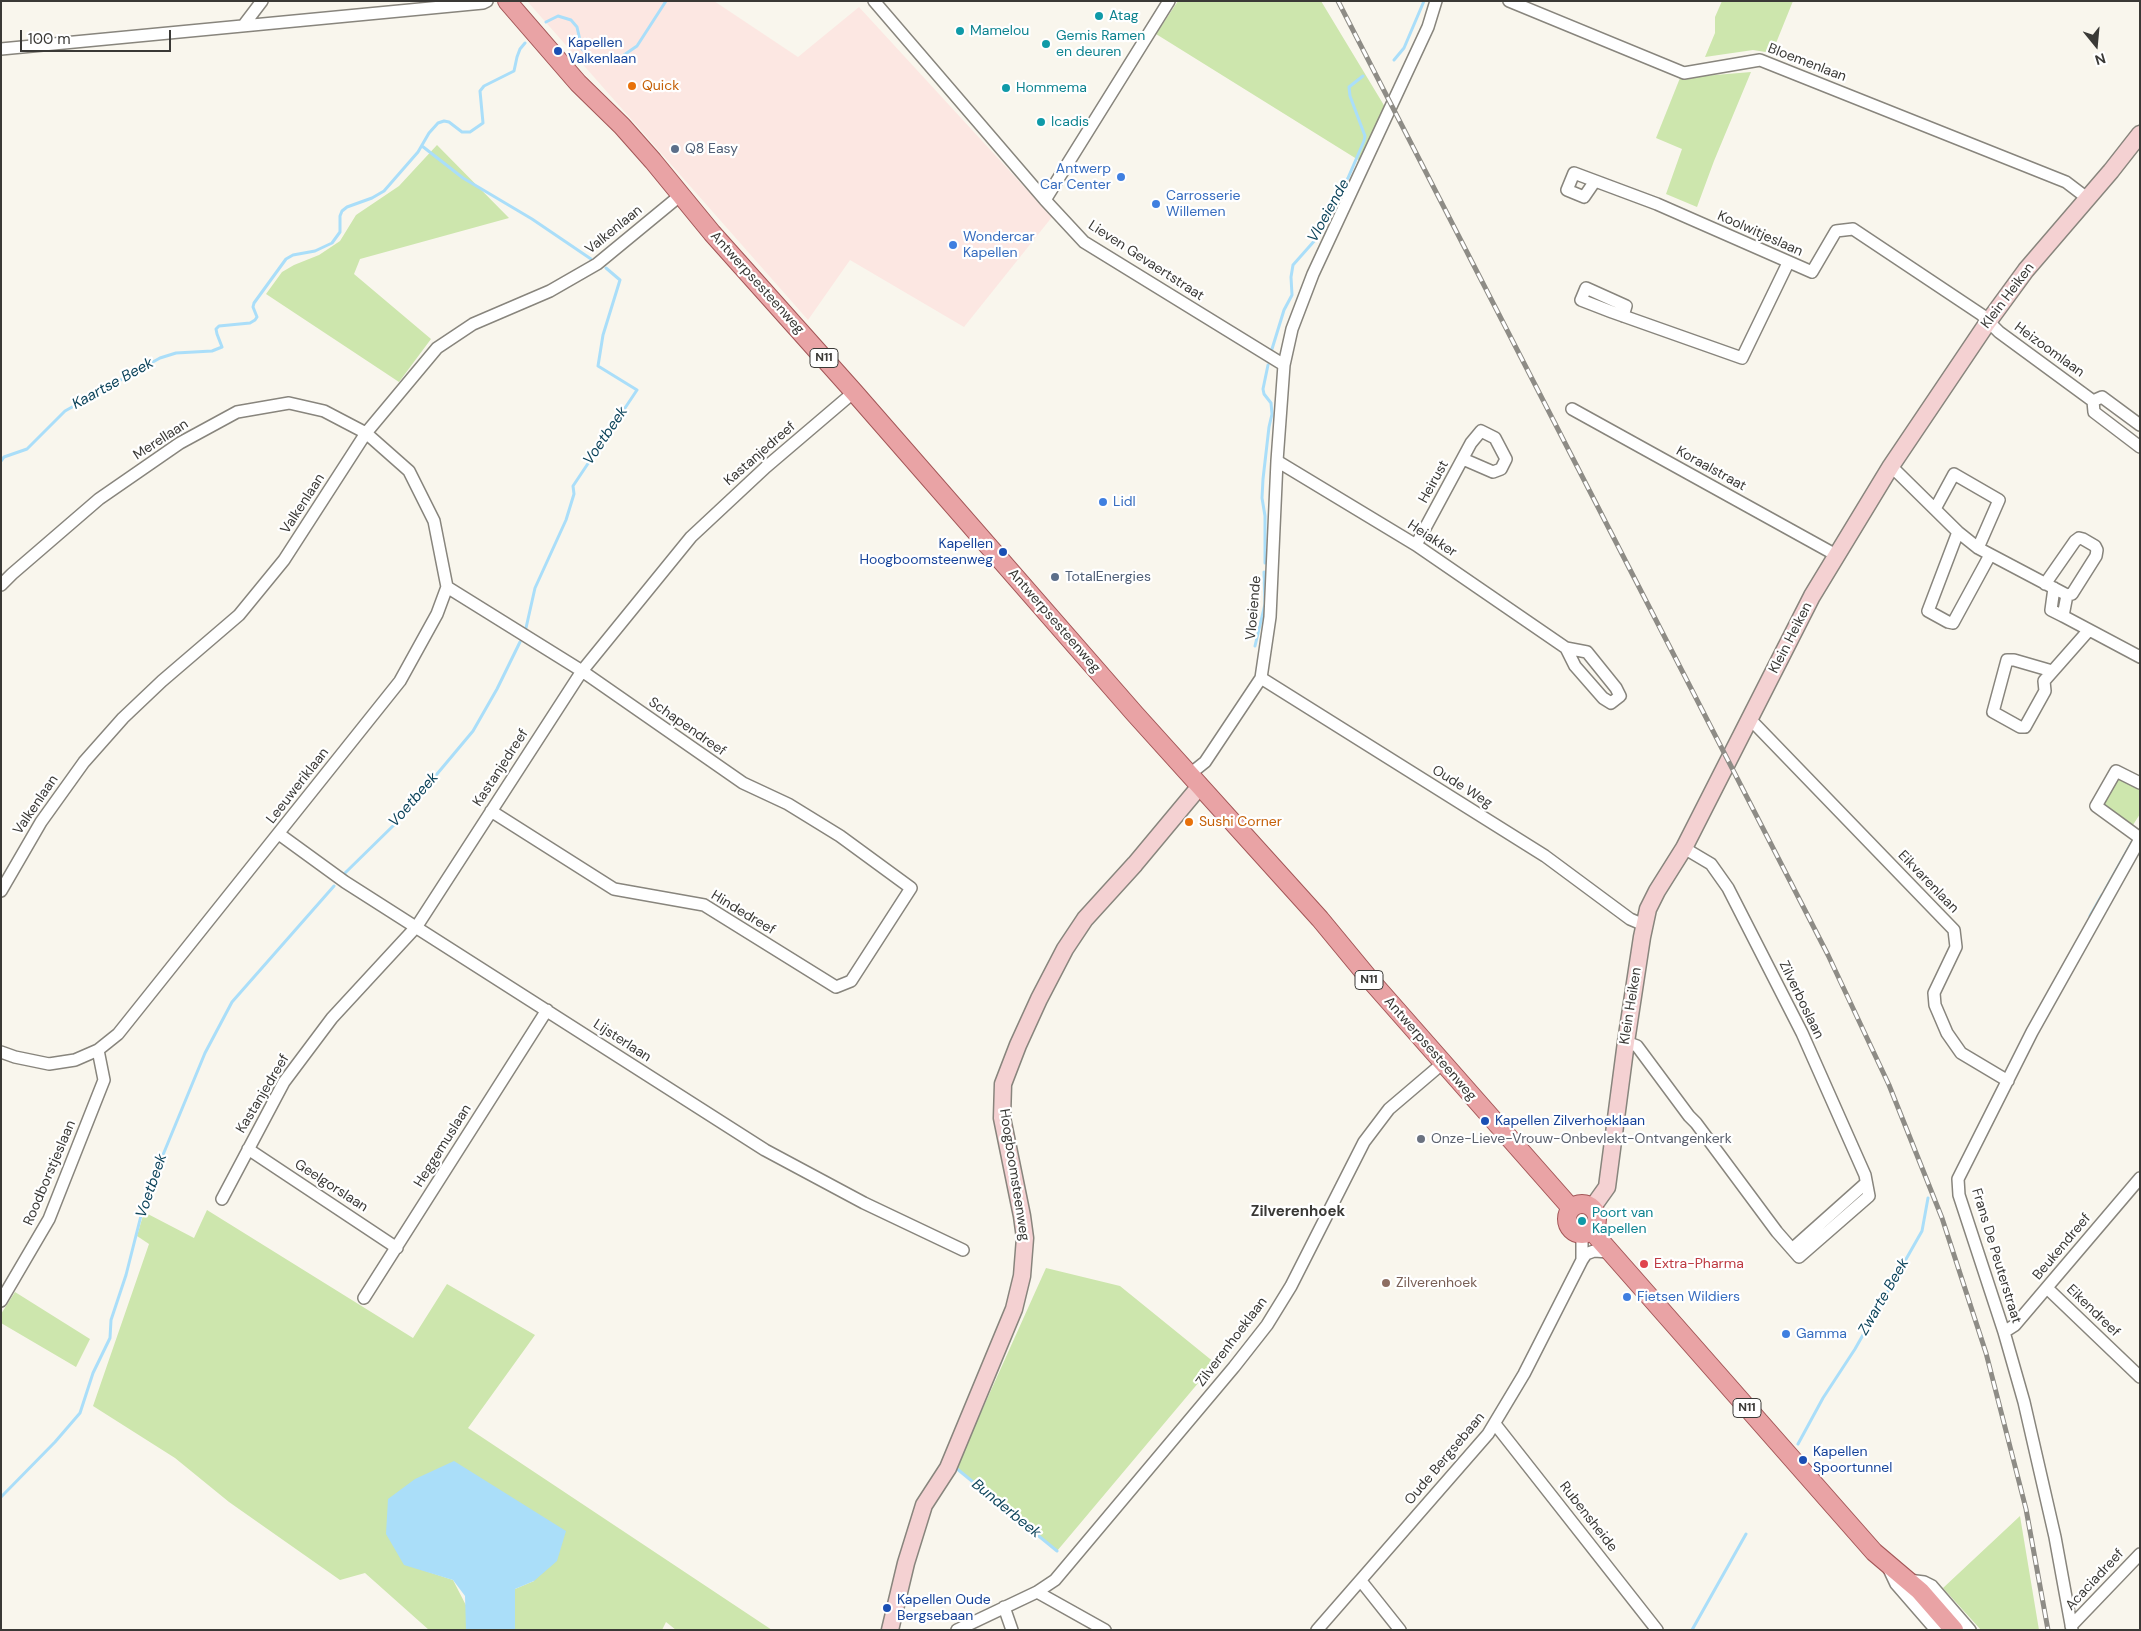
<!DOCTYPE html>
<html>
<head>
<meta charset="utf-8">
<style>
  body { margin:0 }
  #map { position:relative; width:2141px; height:1631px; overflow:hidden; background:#f9f6ed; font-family:"DM Sans",sans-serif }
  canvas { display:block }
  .frame { position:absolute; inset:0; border:2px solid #3a3936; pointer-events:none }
  .north { position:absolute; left:2071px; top:20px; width:50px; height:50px; -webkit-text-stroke:4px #fff; paint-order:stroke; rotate:163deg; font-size:14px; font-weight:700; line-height:20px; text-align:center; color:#3a3936 }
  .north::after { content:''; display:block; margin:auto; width:18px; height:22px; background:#3a3936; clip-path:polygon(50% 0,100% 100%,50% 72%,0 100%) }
  .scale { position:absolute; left:20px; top:30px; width:151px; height:22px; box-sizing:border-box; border:2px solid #3a3936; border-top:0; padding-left:6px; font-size:15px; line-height:18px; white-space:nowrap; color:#3a3936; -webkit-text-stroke:4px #fff; paint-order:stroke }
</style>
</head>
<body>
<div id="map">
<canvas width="2141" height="1631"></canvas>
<div class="frame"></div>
<div class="north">N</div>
<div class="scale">100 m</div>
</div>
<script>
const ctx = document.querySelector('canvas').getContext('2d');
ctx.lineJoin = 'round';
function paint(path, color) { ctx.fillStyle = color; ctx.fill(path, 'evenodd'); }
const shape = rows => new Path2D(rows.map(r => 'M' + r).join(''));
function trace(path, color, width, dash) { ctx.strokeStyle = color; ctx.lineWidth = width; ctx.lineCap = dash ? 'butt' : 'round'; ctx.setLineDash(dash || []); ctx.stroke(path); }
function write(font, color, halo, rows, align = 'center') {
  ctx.font = font + ' "DM Sans",sans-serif'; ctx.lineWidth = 4.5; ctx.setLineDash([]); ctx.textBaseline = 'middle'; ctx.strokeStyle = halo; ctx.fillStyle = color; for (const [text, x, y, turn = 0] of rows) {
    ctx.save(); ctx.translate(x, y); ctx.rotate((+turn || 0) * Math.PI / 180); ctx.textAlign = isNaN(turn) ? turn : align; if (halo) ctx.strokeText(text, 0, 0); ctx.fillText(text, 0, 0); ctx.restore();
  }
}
paint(shape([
  [527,1,714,1,798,57,859,7,1052,217,964,327,850,260,808,320]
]), '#fce7e2');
paint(shape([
  [1178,1,1321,1,1385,107,1360,161,1156,34],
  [1722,1,1793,1,1772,53,1753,50,1705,57,1715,33,1715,17],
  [1751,72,1714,161,1697,207,1666,194,1682,149,1656,138,1680,78],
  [437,145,509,218,360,259,354,274,431,339,399,382,266,294,282,272,294,265,319,255,340,241,356,215,399,186],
  [2122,777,2140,785,2140,814,2131,828,2108,811,2103,800,2113,779],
  [207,1210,413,1338,447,1284,535,1335,468,1428,772,1630,676,1630,666,1622,662,1630,515,1630,515,1589,534,1581,404,1564,453,1580,474,1621,487,1630,429,1630,365,1573,340,1580,229,1502,175,1458,93,1406,149,1244,137,1236,144,1212,194,1238],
  [1046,1268,1120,1286,1215,1363,1057,1551,956,1468],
  [15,1292,90,1339,76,1367,1,1323,1,1314],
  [2020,1516,2039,1630,1981,1630,1943,1588]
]), '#cde6ad');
paint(shape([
  [454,1461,566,1531,557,1561,534,1581,515,1589,515,1630,466,1630,465,1596,453,1580,404,1565,386,1534,388,1499,415,1479]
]), '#aadef9');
trace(shape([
  [546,22,558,16,571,20,577,27,582,49,589,55,604,59,621,57,637,46,666,1],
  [1394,60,1404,48,1424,1],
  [422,146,463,178,532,219,591,259],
  [1272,349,1284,310,1292,295,1291,277,1293,265,1316,239,1323,218,1348,178,1364,141,1365,136,1350,96,1349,87,1363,76],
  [1,461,4,457,27,449,65,411,160,358,176,353,212,351,222,347,217,334,216,329,219,326,250,323,255,320,257,317,253,307,254,303,286,259,293,255,315,251,332,243,340,232,340,216,342,211,347,207,372,198,384,191,418,152,429,133,438,123,444,121,449,122,462,132,470,132,483,123,480,91,484,86,514,71,517,57,520,49,525,43],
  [1265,563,1265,516,1262,498,1263,479,1269,427,1272,414,1271,403,1264,394,1263,389,1268,365],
  [526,628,535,588,566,520,574,494,573,486,637,390,598,366,603,335,620,280,606,268],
  [1255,646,1265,604,1264,572],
  [345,873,396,823,473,731,497,689,520,642],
  [2105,890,2132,842],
  [2090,916,2102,895],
  [1798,1444,1823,1398,1855,1349,1922,1231,1928,1198],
  [956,1468,1057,1551],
  [1,1497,55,1442,80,1413,93,1373,110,1338,111,1320,126,1275,146,1196,205,1053,232,1002,334,886],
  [1692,1630,1746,1534]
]), '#aadef9', 3);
const street = shape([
  [874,1,1045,200,1084,242,1284,365],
  [1509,1,1684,73,1760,60,2066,182,2087,198],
  [243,26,262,1],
  [1,49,483,3,487,1],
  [1595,181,1584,197,1567,190,1574,173,1657,204,1812,272,1836,231,1853,229,1982,315,1999,332,2093,401],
  [1045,200,1169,1],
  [1623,316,1626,306,1586,288,1581,300,1612,312,1742,358,1788,263],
  [1572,409,1836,555],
  [2140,425,2102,397,2093,401,2094,412,2140,447],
  [1277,461,1416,545,1566,648,1575,666,1603,698,1611,703,1620,696,1616,688,1587,652,1566,648],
  [1891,466,1958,532,1978,548,2067,595,2063,616,2140,657],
  [1935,509,1954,474,1999,500,1978,548],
  [1958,532,1928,611,1948,622,1953,623,1990,555],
  [1416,545,1471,443,1481,431,1495,438,1506,459,1501,469,1493,472,1463,459],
  [2045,584,2075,541,2079,538,2083,539,2095,546,2097,550,2096,556,2072,594,2067,595],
  [1,585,12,574,99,499,180,443,237,412,289,403,324,411,366,433,409,471,434,521,447,587,437,614,400,681,118,1034,98,1050,75,1060,49,1064,15,1057,1,1052],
  [447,587,582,671,743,783,788,804,840,836,911,888,851,981,836,987,704,905,614,889,491,811],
  [2054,588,2051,610,2063,616],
  [2052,671,2014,660,2007,660,1993,712,2020,727,2025,727,2045,691,2044,681,2089,630],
  [1261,678,1545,856,1630,919,1644,925],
  [1749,718,1954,930,1956,947,1934,993,1935,1005,1947,1033,1961,1053,2008,1081],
  [1190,774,1205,762,1261,678,1270,617,1277,461,1284,365,1292,329,1313,274,1428,27,1436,1],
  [2140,783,2116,771,2096,806,2140,838],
  [279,834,345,882,765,1150,864,1203,963,1250],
  [1,891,41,822,84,762,123,718,162,681,239,615,284,560,366,433,437,348,473,324,550,291,597,264,682,194],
  [1626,1042,1637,1046,1640,1050,1689,1116,1696,1123,1777,1232,1799,1257,1869,1196,1865,1175,1802,1033,1728,888,1711,864,1684,848],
  [248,1149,397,1248],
  [222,1199,284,1082,332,1018,417,926,582,671,691,537,766,467,854,392],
  [1582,1234,1582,1260],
  [1792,1249,1866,1183],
  [2047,1288,2140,1377],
  [364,1298,547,1010],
  [1,1301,49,1219,104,1080,98,1050],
  [2004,1332,2015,1325,2140,1178],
  [1495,1424,1657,1630],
  [1888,1567,1896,1584,1936,1630],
  [1908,1580,1924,1582,1932,1586,1970,1630],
  [1361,1581,1400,1630],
  [1037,1592,1105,1630],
  [1004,1607,1012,1630],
  [2071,1626,2140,1554],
  [957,1630,1037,1592,1055,1580,1234,1367,1267,1325,1291,1286,1364,1142,1389,1109,1443,1063],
  [1317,1630,1488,1434,1524,1374,1582,1260,1586,1254,1594,1251,1609,1252],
  [2072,1630,2055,1537,2024,1402,2004,1332,1959,1195,1958,1179,2032,1032,2140,839]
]);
const secondary = shape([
  [1592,1208,1607,1187,1626,1042,1642,937,1648,909,1657,891,1684,848,1812,596,1891,466,1988,322,2026,270,2111,171,2140,134],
  [890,1630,906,1563,924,1505,948,1468,1014,1309,1022,1276,1025,1238,1022,1216,1002,1118,1003,1084,1018,1045,1039,999,1065,949,1085,919,1135,864,1200,786]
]);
const primary = shape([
  [507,1,578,83,622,126,653,161,712,233,854,392,1135,714,1320,919,1372,982,1571,1208],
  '1567 1219a15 15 0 1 1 30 0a15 15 0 1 1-30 0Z',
  [1591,1230,1874,1552,1920,1591,1954,1630]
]);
trace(street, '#88857d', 14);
trace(secondary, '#88857d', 19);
trace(primary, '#a35657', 20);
trace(street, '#fff', 11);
trace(secondary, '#f4d1d2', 16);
trace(primary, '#e9a3a5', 18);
const rail = shape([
  [1338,1,1828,955,1889,1085,1942,1218,1986,1353,2026,1509,2048,1630]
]);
trace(rail, '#8e8c86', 5);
trace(rail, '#fff', 3, [9]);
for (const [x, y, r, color] of [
  [1099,16,5,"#0f9aa8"],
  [960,31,5,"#0f9aa8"],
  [1046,44,5,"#0f9aa8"],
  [558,51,5,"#1a4fb4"],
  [632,86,5,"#e8710a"],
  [1006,88,5,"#0f9aa8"],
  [1041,122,5,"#0f9aa8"],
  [675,149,5,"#5c6f8a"],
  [1121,177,5,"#3f7fe0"],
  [1156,204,5,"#3f7fe0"],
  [953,245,5,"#3f7fe0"],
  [1103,502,5,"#3f7fe0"],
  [1003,552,5,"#1a4fb4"],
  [1055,577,5,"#5c6f8a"],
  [1189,822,5,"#e8710a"],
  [1485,1121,5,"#1a4fb4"],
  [1421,1139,5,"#6b7280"],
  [1582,1221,5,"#0f9aa8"],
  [1644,1264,5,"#e0444e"],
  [1386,1283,5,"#8d6e63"],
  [1627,1297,5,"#3f7fe0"],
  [1786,1334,5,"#3f7fe0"],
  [1803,1460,5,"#1a4fb4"],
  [887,1608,5,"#1a4fb4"]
]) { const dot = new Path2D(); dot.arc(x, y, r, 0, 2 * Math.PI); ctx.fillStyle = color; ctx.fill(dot); trace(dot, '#fff', 2); }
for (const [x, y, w] of [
  [824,358,28],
  [1369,980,28],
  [1747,1408,28]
]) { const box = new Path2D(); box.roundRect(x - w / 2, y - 9.5, w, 19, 4); ctx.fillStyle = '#fff'; ctx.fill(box); trace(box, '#3a3936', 1); }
write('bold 12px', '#3a3936', null, [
  ["N11",824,358],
  ["N11",1369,980],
  ["N11",1747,1408]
]);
write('14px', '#0d838f', '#fff', [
  ["Atag",1109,16],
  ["Mamelou",970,31],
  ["Gemis Ramen",1056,36],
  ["en deuren",1056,52],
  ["Hommema",1016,88],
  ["Icadis",1051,122],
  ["Poort van",1592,1213],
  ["Kapellen",1592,1229]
], 'left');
write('14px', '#164399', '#fff', [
  ["Kapellen",568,43],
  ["Valkenlaan",568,59],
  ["Kapellen",993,544,"right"],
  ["Hoogboomsteenweg",993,560,"right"],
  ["Kapellen Zilverhoeklaan",1495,1121],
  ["Kapellen",1813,1452],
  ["Spoortunnel",1813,1468],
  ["Kapellen Oude",897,1600],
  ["Bergsebaan",897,1616]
], 'left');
write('14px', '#3a3936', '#fff', [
  ["Bloemenlaan",1807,63,21],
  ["Valkenlaan",614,230,-39],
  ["Koolwitjeslaan",1760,234,24],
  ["Lieven Gevaertstraat",1146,261,33],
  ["Antwerpsesteenweg",757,283,48],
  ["Klein Heiken",2008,296,-53],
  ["Heizoomlaan",2049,350,36],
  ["Merellaan",161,440,-33],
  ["Kastanjedreef",760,454,-41],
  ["Koraalstraat",1711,469,29],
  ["Heirust",1434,482,-61],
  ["Valkenlaan",303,504,-57],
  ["Heiakker",1432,539,33],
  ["Vloeiende",1254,608,-85],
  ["Antwerpsesteenweg",1054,621,49],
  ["Klein Heiken",1791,638,-63],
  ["Schapendreef",687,727,35],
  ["Kastanjedreef",501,768,-57],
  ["Leeuweriklaan",298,786,-52],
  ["Oude Weg",1462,787,32],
  ["Valkenlaan",36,805,-56],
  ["Eikvarenlaan",1928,882,46],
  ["Hindedreef",743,913,31],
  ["Zilverboslaan",1801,1000,64],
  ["Klein Heiken",1631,1006,-81],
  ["Lijsterlaan",622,1041,33],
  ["Antwerpsesteenweg",1430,1049,49],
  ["Kastanjedreef",263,1094,-59],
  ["Heggemuslaan",443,1146,-58],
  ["Roodborstjeslaan",50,1173,-67],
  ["Hoogboomsteenweg",1014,1175,81],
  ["Geelgorslaan",331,1186,33],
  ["Beukendreef",2062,1247,-50],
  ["Frans De Peuterstraat",1996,1256,73],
  ["Eikendreef",2093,1311,44],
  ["Zilverenhoeklaan",1232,1342,-53],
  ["Oude Bergsebaan",1445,1459,-50],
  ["Rubensheide",1588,1517,52],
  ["Acaciadreef",2095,1580,-47]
]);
write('14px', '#c56008', '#fff', [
  ["Quick",642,86],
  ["Sushi Corner",1199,822]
], 'left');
write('14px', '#4e5e75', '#fff', [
  ["Q8 Easy",685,149],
  ["TotalEnergies",1065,577]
], 'left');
write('14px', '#366cbe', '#fff', [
  ["Antwerp",1111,169,"right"],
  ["Car Center",1111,185,"right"],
  ["Carrosserie",1166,196],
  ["Willemen",1166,212],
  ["Wondercar",963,237],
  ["Kapellen",963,253],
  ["Lidl",1113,502],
  ["Fietsen Wildiers",1637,1297],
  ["Gamma",1796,1334]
], 'left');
write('14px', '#5b616d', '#fff', [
  ["Onze-Lieve-Vrouw-Onbevlekt-Ontvangenkerk",1431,1139]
], 'left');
write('14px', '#be3a42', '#fff', [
  ["Extra-Pharma",1654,1264]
], 'left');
write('14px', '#785e54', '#fff', [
  ["Zilverenhoek",1396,1283]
], 'left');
write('italic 15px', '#0d445b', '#fff', [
  ["Vloeiende",1329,211,-61],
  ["Kaartse Beek",113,384,-29],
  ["Voetbeek",606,436,-56],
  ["Voetbeek",414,800,-49],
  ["Voetbeek",152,1186,-71],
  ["Zwarte Beek",1884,1297,-60],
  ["Bunderbeek",1006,1509,39]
]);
write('bold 15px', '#3a3936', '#fff', [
  ["Zilverenhoek",1298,1212]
]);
</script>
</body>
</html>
